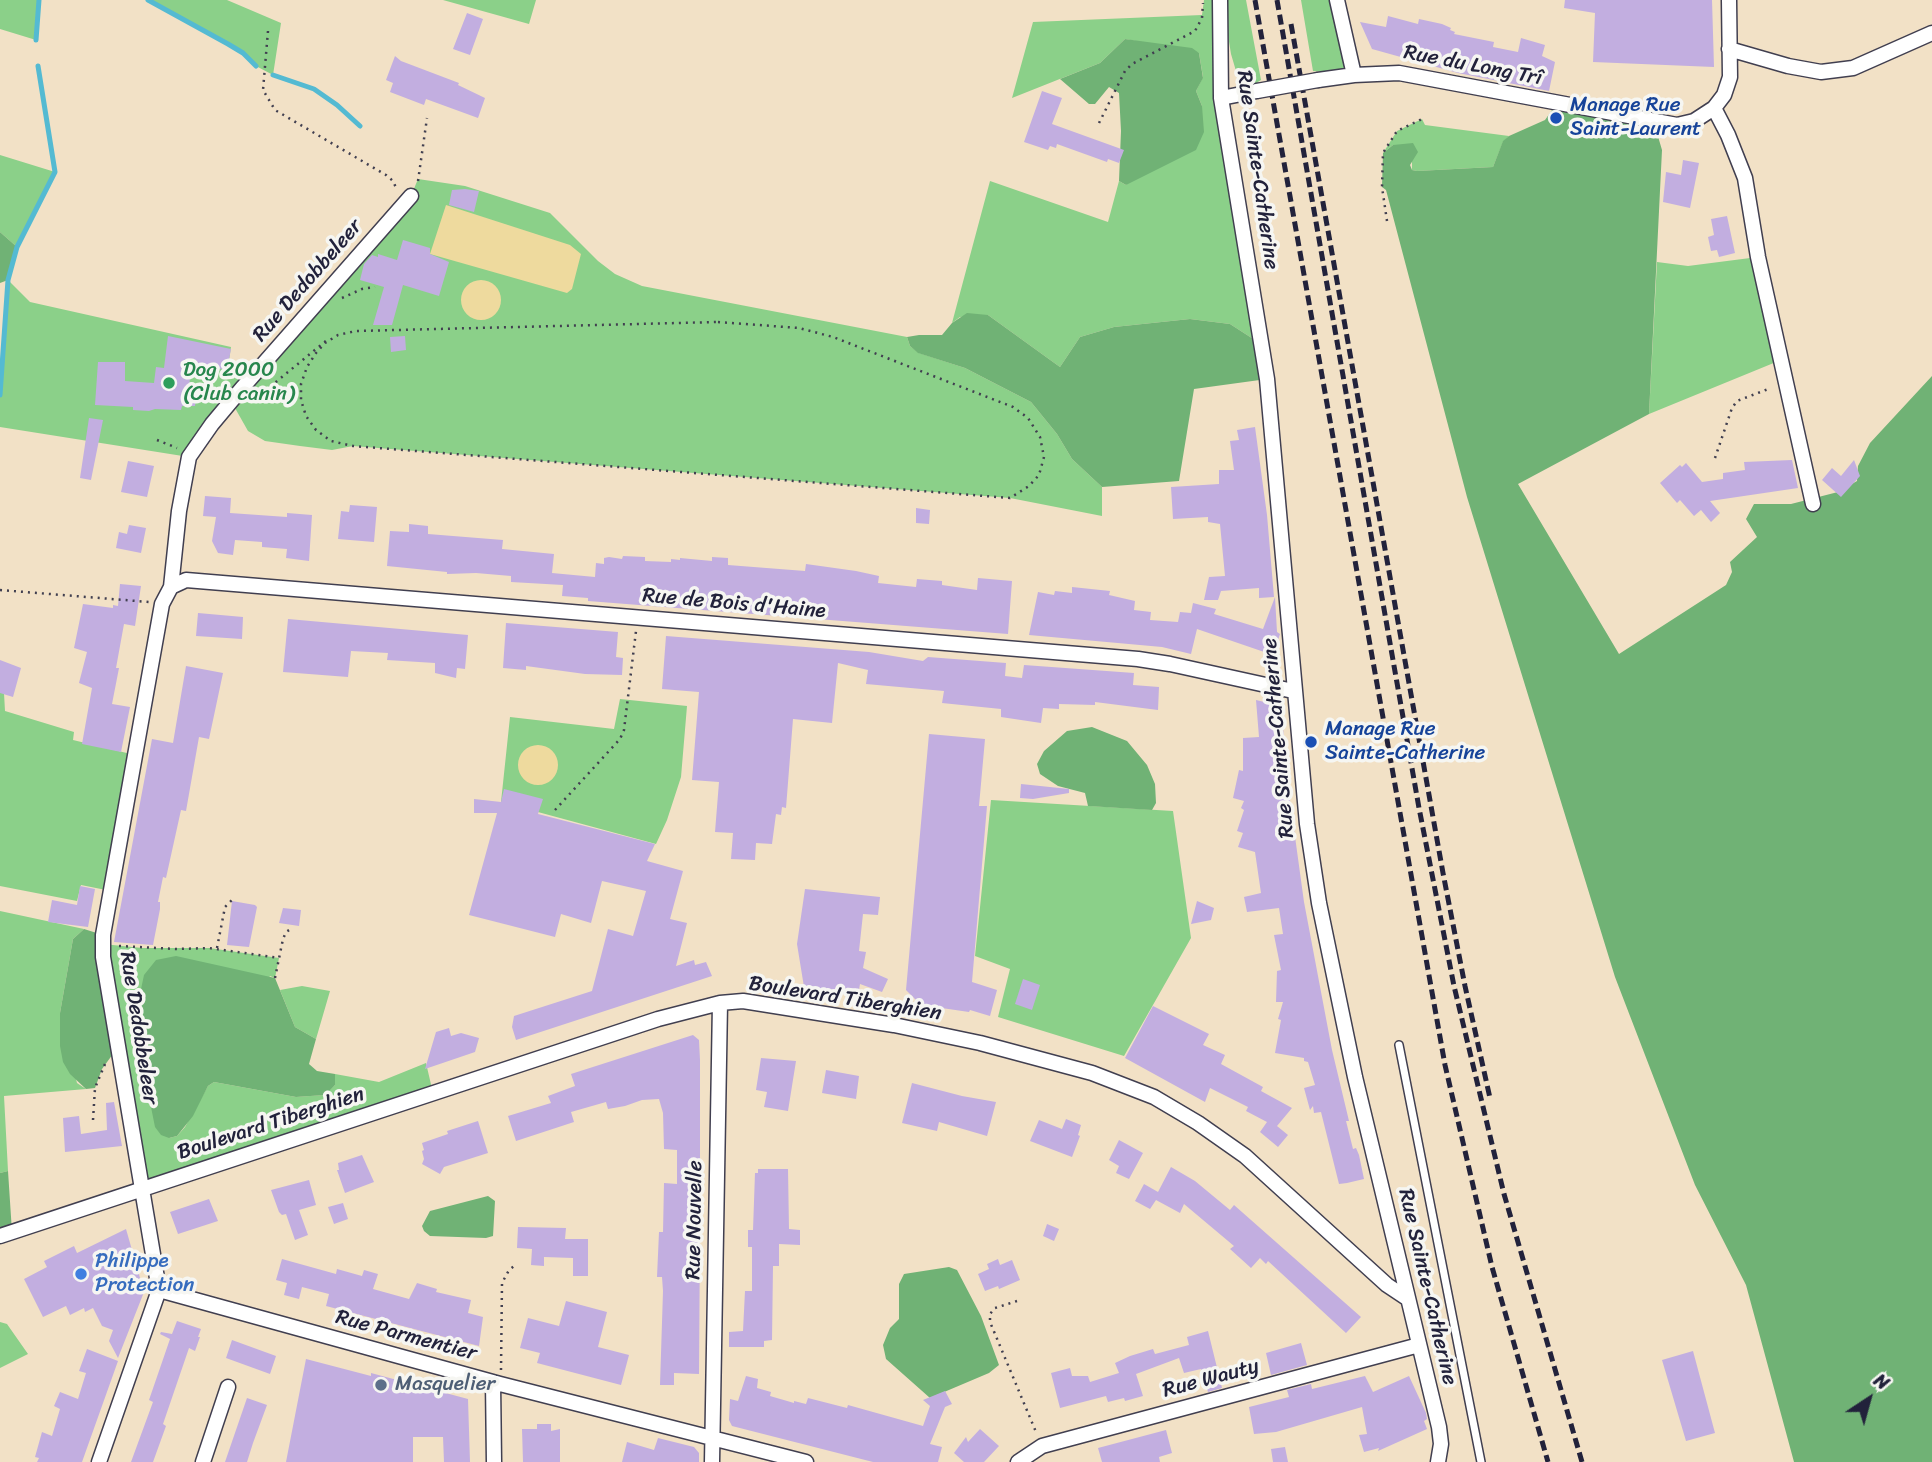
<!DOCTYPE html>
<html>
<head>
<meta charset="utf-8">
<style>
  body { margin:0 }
  #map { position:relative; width:1932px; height:1462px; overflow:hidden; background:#f2e1c6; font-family:Sriracha,sans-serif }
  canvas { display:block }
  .north { position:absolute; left:1834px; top:1364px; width:70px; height:70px; -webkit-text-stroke:5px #f6f6f2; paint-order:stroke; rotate:36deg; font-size:19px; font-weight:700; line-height:28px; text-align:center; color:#22223b }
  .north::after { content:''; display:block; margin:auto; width:24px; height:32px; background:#22223b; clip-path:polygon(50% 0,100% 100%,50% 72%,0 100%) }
</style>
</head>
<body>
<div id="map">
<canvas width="1932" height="1462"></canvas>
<div class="north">N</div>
</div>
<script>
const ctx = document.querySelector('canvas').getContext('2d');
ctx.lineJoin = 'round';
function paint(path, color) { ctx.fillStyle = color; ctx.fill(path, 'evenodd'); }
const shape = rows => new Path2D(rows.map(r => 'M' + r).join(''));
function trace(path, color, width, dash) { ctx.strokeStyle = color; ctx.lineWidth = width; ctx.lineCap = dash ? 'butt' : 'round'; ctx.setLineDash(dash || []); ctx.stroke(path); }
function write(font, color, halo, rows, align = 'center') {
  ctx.font = font + ' Sriracha,sans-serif'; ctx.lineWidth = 7; ctx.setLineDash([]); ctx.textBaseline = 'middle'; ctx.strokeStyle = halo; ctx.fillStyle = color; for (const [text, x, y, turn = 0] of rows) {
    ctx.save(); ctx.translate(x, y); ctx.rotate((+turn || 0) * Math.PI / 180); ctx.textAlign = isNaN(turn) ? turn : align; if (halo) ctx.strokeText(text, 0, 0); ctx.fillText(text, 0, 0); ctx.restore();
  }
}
paint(shape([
  [0,0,39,0,36,40,0,29],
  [148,0,227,0,281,23,273,75,256,66,243,53,228,44],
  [443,0,536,0,529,24],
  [1204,0,1246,0,1261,80,1253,85,1244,81,1236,71,1231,54,1226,23,1221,98,1261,344,1230,324,1190,319,1114,327,1080,337,1060,367,988,315,960,317,952,323,990,181,1108,222,1119,181,1126,185,1202,106,1196,91,1203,77,1199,53,1125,39,1100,63,1012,98,1033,22,1202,15],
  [1301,0,1337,0,1354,75,1313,71],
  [1422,119,1425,125,1509,136,1503,142,1493,167,1417,171,1412,170,1412,159,1393,145,1383,153,1397,131],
  [0,155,55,172,17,247,0,232],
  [418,179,465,186,550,213,598,261,615,274,642,286,907,337,910,346,919,353,965,368,1031,402,1057,434,1072,459,1102,487,1102,516,1010,498,353,446,332,450,300,446,265,441,248,431,231,401,189,457,0,427,0,395,8,280,30,302,231,347,228,367,237,375,250,378,411,196],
  [1758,257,1781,360,1649,414,1657,262,1688,266],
  [0,692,4,693,5,711,74,732,73,740,135,755,111,891,81,885,77,901,0,886],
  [620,699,687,706,681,777,667,820,656,844,501,802,510,717,614,729],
  [991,800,1173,811,1191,938,1124,1056,998,1017,1010,969,975,956],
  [0,911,84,929,73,939,60,1013,77,1083,86,1089,4,1096,8,1171,0,1173],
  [103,944,142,948,209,948,279,958,275,978,270,976,169,1138,177,1136,185,1127,208,1086,214,1082,296,1097,324,1095,335,1085,335,1074,379,1082,426,1063,433,1093,141,1189],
  [302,986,330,991,316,1039,295,1027,280,990],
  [0,1322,7,1324,28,1354,0,1368]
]), '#8bd089');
paint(shape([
  [1125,39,1192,48,1199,53,1203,78,1196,91,1202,106,1204,132,1196,150,1126,185,1119,181,1121,131,1119,93,1109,87,1095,104,1089,104,1060,79,1100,63],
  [1557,103,1646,121,1657,133,1662,150,1649,414,1518,484,1619,654,1726,585,1732,572,1730,562,1757,537,1746,519,1754,504,1791,504,1838,492,1857,481,1858,466,1870,443,1932,376,1932,1462,1794,1462,1746,1285,1695,1185,1615,977,1467,497,1386,190,1382,187,1383,153,1393,145,1413,143,1418,152,1410,165,1412,170,1417,171,1493,167,1503,141,1509,136,1545,120],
  [0,232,17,247,8,280,0,283],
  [967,313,988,315,1060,367,1080,337,1114,327,1190,319,1230,324,1261,344,1267,379,1194,389,1179,481,1102,487,1072,459,1057,434,1031,402,965,368,918,353,910,346,907,337,919,335,942,335,952,323],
  [1092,727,1127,741,1147,765,1155,784,1156,803,1152,810,1088,806,1085,793,1058,786,1040,774,1037,764,1044,751,1067,731],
  [84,929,103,935,118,1047,102,1069,95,1088,86,1089,70,1074,63,1062,60,1046,60,1013,73,939],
  [176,956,275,978,295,1027,316,1039,309,1064,317,1071,335,1074,335,1085,325,1095,296,1097,214,1082,208,1086,193,1116,177,1136,169,1138,161,1135,155,1127,149,1097,140,994,144,975,156,960],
  [8,1171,12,1232,0,1236,0,1173],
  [488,1196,495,1201,493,1236,486,1238,430,1236,424,1231,422,1226,430,1211],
  [949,1267,957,1270,981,1316,999,1365,989,1373,930,1398,886,1359,883,1345,890,1328,899,1319,899,1284,904,1274]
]), '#70b275');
paint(shape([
  [446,205,570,245,581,254,572,289,567,293,430,254],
  '461 300a20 20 0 1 1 40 0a20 20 0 1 1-40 0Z',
  '518 765a20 20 0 1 1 40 0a20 20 0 1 1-40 0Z'
]), '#eeda9e');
trace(shape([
  [148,0,228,44,243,53,256,66],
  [36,40,39,0],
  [273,75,314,89,337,105,360,126],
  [0,395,8,280,17,247,55,172,38,66]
]), '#54bad2', 5);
paint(shape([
  [1565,0,1712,0,1714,67,1593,62,1595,13,1564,8],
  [467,13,483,19,470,55,453,49],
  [1388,16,1418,24,1419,19,1442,24,1451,28,1450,30,1455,32,1454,34,1494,42,1493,47,1518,52,1521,38,1545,45,1542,56,1555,62,1549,91,1458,73,1372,49,1360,22,1386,27],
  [395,56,401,61,459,83,458,85,485,98,478,118,426,99,424,105,390,92,393,83,386,80],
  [1042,91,1062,98,1052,124,1124,150,1119,163,1108,159,1107,162,1057,144,1056,148,1050,146,1048,150,1024,142],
  [1683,160,1699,163,1690,208,1663,202,1666,172,1681,175],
  [465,189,479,191,474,212,449,205,452,190],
  [1727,216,1735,253,1719,257,1717,250,1711,251,1708,237,1714,235,1711,219],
  [403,240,430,248,430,254,449,262,439,296,403,285,392,325,373,325,384,287,360,280,364,264,372,255,378,257,378,254,397,260],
  [168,336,231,349,227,370,191,363,189,391,197,392,195,406,182,406,181,410,155,409,149,411,133,410,133,407,95,405,98,362,125,362,125,381,154,383,156,367,164,368],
  [405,336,406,350,391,352,390,337],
  [89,418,103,420,91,480,80,478],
  [1255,427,1267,515,1274,597,1259,598,1259,588,1221,591,1218,600,1204,600,1209,577,1225,576,1220,524,1208,522,1208,517,1173,519,1171,487,1219,484,1219,470,1234,470,1230,441,1239,440,1237,430],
  [1792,460,1798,488,1710,501,1720,513,1711,522,1701,510,1694,516,1680,500,1677,503,1660,483,1680,465,1682,467,1686,463,1702,482,1723,479,1723,473,1745,470,1744,462],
  [1854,460,1860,476,1841,497,1822,480,1832,468,1841,476],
  [128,461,154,466,147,497,121,492],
  [205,496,231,498,230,513,287,517,287,513,312,515,309,561,286,558,287,549,262,547,262,542,235,540,233,555,218,553,212,541,216,517,203,516],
  [350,505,377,507,374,542,338,539,341,511,349,512],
  [916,508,930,510,929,524,916,523],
  [409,524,428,526,428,534,503,540,502,549,554,554,552,573,595,577,596,563,604,564,604,558,609,557,622,559,623,556,645,557,645,561,671,562,671,559,680,560,680,558,712,561,712,557,728,558,728,565,805,571,806,564,856,571,879,576,878,583,916,587,917,579,942,581,942,585,977,590,978,578,1012,581,1008,634,588,601,588,598,562,596,563,585,511,582,511,576,476,573,447,574,447,572,387,566,390,531,409,532],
  [129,525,146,528,141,553,116,548,119,532,127,534],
  [120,584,141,586,135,626,124,624,116,668,119,668,112,704,130,707,121,752,82,744,92,688,79,683,87,652,74,648,83,604,113,608,113,605,118,606],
  [1072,587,1110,591,1109,595,1135,601,1134,610,1151,612,1150,620,1178,622,1180,612,1191,613,1193,603,1216,609,1214,614,1263,629,1275,597,1277,632,1280,634,1273,655,1197,629,1191,654,1162,647,1029,635,1038,592,1054,595,1055,591,1072,593],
  [198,613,243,617,242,639,196,636],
  [288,619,468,635,465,669,457,668,456,678,435,673,435,663,387,660,388,653,351,651,348,677,283,672],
  [506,623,618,632,616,657,623,658,622,675,585,674,526,666,526,670,503,668],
  [666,636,869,652,923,661,928,657,1006,663,1005,676,1022,678,1024,665,1134,673,1133,685,1159,687,1158,710,1095,702,1095,705,1059,704,1059,709,1043,708,1041,723,1001,717,1001,709,942,703,944,691,866,684,868,670,838,663,832,723,793,719,786,808,782,807,781,815,776,814,772,844,756,843,755,860,731,859,733,833,715,832,719,782,692,780,699,692,662,689],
  [0,660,21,668,13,697,0,693],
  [186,666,223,673,209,739,199,737,186,811,181,810,166,878,163,877,158,902,160,902,160,909,153,945,114,942,152,739,173,743],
  [1256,700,1281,706,1289,793,1304,902,1332,1050,1349,1121,1346,1121,1353,1149,1356,1148,1359,1155,1364,1179,1347,1183,1339,1184,1321,1112,1314,1113,1313,1106,1310,1110,1304,1088,1315,1085,1308,1062,1304,1061,1304,1058,1275,1053,1281,1020,1278,1019,1283,1002,1276,1002,1277,971,1281,970,1274,935,1283,934,1279,908,1247,912,1244,897,1261,893,1255,852,1238,847,1243,833,1237,831,1244,810,1241,808,1244,801,1233,798,1239,770,1243,771,1243,738,1259,737],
  [929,734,985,739,979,806,987,806,972,982,997,990,990,1016,970,1010,969,1012,921,1005,906,990],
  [1021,784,1069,789,1069,793,1033,799,1020,798],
  [504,789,543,799,538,814,655,844,647,861,683,871,670,919,687,923,676,966,694,960,695,965,706,962,712,976,516,1040,512,1027,514,1016,592,991,608,929,633,936,646,891,602,881,591,923,561,914,555,937,469,915,497,813,474,813,474,799,501,802],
  [80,886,95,889,88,927,48,922,52,900,77,905],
  [805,889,880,897,878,915,863,914,859,951,866,952,863,968,888,979,882,992,860,984,858,996,804,987,797,944],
  [232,901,255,905,257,907,249,947,227,945],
  [1197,901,1214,908,1211,920,1191,924],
  [283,908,301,910,299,926,279,923],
  [1023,979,1040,985,1032,1010,1015,1004],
  [1153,1006,1209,1034,1203,1045,1225,1055,1221,1064,1263,1087,1261,1091,1292,1108,1277,1126,1288,1135,1278,1147,1260,1132,1267,1122,1246,1111,1248,1107,1210,1088,1205,1102,1125,1058],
  [449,1028,451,1036,461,1033,479,1038,475,1052,425,1069,436,1032],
  [693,1035,699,1040,700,1060,700,1190,698,1231,700,1231,699,1374,674,1373,674,1385,660,1385,663,1291,662,1277,657,1277,659,1232,663,1232,664,1183,677,1184,677,1150,664,1149,663,1113,659,1099,642,1100,625,1106,608,1109,606,1102,571,1112,574,1122,516,1141,508,1116,551,1103,548,1096,575,1086,571,1074],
  [761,1058,796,1061,788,1111,764,1107,767,1092,756,1090],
  [826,1070,859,1076,856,1099,822,1093],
  [912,1083,962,1096,996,1102,987,1136,939,1122,937,1131,902,1123],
  [114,1102,122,1146,65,1152,63,1118,79,1116,81,1134,107,1130,106,1103],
  [1066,1119,1081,1125,1078,1135,1080,1136,1072,1157,1030,1141,1039,1120,1062,1129],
  [478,1121,488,1153,444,1167,440,1174,422,1164,424,1159,422,1151,424,1150,422,1143,448,1134,447,1131],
  [1119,1140,1143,1153,1129,1179,1116,1173,1119,1166,1109,1160],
  [362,1155,374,1182,345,1193,337,1170,339,1170,338,1163],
  [1171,1167,1195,1181,1230,1210,1234,1205,1361,1317,1346,1333,1268,1261,1266,1264,1260,1258,1251,1268,1230,1249,1234,1246,1184,1204,1180,1213,1156,1200,1150,1209,1135,1201,1144,1184,1158,1192],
  [758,1169,788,1169,789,1229,800,1230,800,1245,779,1244,779,1266,773,1266,772,1340,764,1341,764,1347,729,1347,729,1332,743,1331,745,1291,752,1291,752,1247,748,1247,748,1230,753,1230,755,1173,758,1173],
  [309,1180,316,1205,299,1210,308,1235,295,1240,286,1214,282,1215,279,1212,271,1190],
  [209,1199,218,1221,178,1234,170,1212],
  [343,1203,348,1219,334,1224,328,1207],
  [1047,1224,1059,1229,1054,1241,1043,1236],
  [518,1227,566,1228,565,1239,588,1239,588,1276,573,1276,573,1258,544,1257,544,1266,531,1265,532,1249,517,1248],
  [126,1229,144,1292,118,1358,109,1341,113,1330,102,1326,93,1308,85,1312,84,1308,70,1315,66,1306,43,1317,24,1279,47,1267,44,1261,74,1246,77,1253],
  [282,1259,336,1274,337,1269,362,1276,364,1270,378,1274,373,1289,409,1299,417,1283,437,1289,436,1292,471,1300,468,1313,483,1317,479,1346,326,1306,329,1294,302,1287,299,1299,284,1295,287,1283,276,1280],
  [998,1259,1000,1265,1012,1260,1020,1280,999,1289,998,1286,985,1291,978,1274,989,1269,987,1264],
  [566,1301,607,1312,598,1347,629,1355,621,1385,537,1363,540,1353,520,1348,528,1318,559,1326],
  [177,1321,201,1329,198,1337,200,1337,195,1351,189,1348,163,1424,166,1426,153,1462,131,1462,153,1402,149,1400,170,1339,160,1334,161,1332,172,1334],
  [1208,1331,1222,1388,1208,1392,1201,1369,1184,1373,1179,1358,1136,1374,1143,1396,1125,1401,1124,1398,1108,1402,1106,1396,1060,1408,1051,1373,1070,1368,1072,1376,1088,1376,1090,1382,1119,1373,1115,1363,1130,1356,1153,1349,1155,1354,1189,1345,1187,1337],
  [232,1340,276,1356,270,1374,226,1358],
  [1301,1343,1307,1365,1271,1375,1266,1353],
  [87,1349,118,1361,82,1462,37,1462,39,1458,35,1457,42,1432,52,1436,60,1409,54,1406,60,1392,78,1399,86,1373,79,1371],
  [1693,1351,1715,1433,1686,1441,1662,1360],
  [306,1359,371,1376,371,1373,468,1399,470,1462,444,1462,443,1437,413,1437,413,1462,286,1462],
  [746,1376,758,1379,757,1388,771,1392,770,1396,794,1403,794,1401,806,1404,808,1398,847,1408,848,1405,923,1426,930,1406,923,1400,945,1391,952,1404,945,1407,930,1444,942,1447,938,1462,873,1462,732,1426,729,1420,730,1399,738,1401],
  [1365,1376,1373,1392,1409,1376,1426,1413,1427,1419,1424,1421,1427,1429,1378,1451,1379,1448,1364,1452,1359,1435,1367,1434,1362,1407,1276,1432,1254,1434,1249,1407,1289,1397,1287,1390,1311,1384,1312,1389],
  [247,1398,267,1405,253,1443,247,1462,225,1462],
  [537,1424,551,1424,551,1431,560,1429,560,1462,523,1462,522,1429,537,1429],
  [980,1429,999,1446,984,1462,964,1462,954,1453,966,1437,968,1442],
  [1166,1430,1172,1453,1159,1457,1160,1462,1102,1462,1098,1448],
  [658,1438,694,1447,699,1453,699,1462,622,1462,627,1442,654,1450],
  [1285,1447,1288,1462,1273,1462,1271,1449]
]), '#c2aee0');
const service = shape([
  [1399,1045,1481,1462]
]);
const minor = shape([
  [1220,0,1221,98,1267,379,1307,824,1319,903,1355,1077,1439,1427,1441,1444,1438,1462],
  [1337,0,1354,75],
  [1729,49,1788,66,1821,72,1853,68,1932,33],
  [1318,80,1354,75,1399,73,1677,125,1694,121,1714,108,1724,95,1730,77,1729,0],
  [1221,98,1257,91],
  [1714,108,1728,135,1745,178,1758,257,1813,504],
  [171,587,186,580,1138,659,1170,664,1293,691],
  [0,1236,658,1019,720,1003,743,1001,894,1025,980,1043,1092,1073,1154,1097,1198,1123,1245,1156,1387,1285,1408,1299],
  [159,1290,500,1384,806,1462],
  [493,1382,494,1462],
  [99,1462,159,1290,103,957,103,935,162,604,171,587,179,511,189,457,212,424,243,387,411,196],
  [203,1462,228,1387],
  [712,1462,720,1003],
  [1018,1462,1042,1446,1419,1345]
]);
trace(service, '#413f50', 10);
trace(minor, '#413f50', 17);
trace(shape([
  [268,31,263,90,275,110,386,175,393,181,397,190],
  [1099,123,1125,71,1132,64,1195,31,1202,18,1203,3],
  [418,181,427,118],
  [1387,221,1382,187,1383,153,1397,131,1422,119],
  [342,298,362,289,375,287],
  [718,322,799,328,833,337,1013,407,1028,418,1040,437,1044,457,1039,475,1029,486,1010,498,353,446,331,441,316,430,306,416,301,400,301,384,307,367,316,353,325,343,338,335,356,331,718,322],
  [254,400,327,340],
  [157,440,177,448],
  [1715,458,1732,408,1737,401,1771,388],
  [0,590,149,602],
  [555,810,620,739,624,730,636,631],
  [119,946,177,949,209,948,279,958],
  [217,948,225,907,232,900],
  [275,978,283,939,286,932,291,929],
  [93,1120,95,1088,105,1064],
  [1017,1301,995,1308,990,1314,990,1322,1036,1432],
  [501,1370,502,1283,509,1270,517,1264]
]), '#413f50', 2.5, [2, 5]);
trace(service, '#fff', 7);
trace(minor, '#fff', 14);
trace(shape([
  [1255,0,1445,1065,1492,1267,1548,1462],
  [1277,0,1419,808,1454,986,1504,1194,1582,1462],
  [1291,24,1443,873,1465,986,1490,1098]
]), '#22223b', 5, [10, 5]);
const minorBridge = shape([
  [1257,91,1318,80]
]);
trace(minorBridge, '#413f50', 17, []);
trace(minorBridge, '#fff', 14);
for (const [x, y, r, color] of [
  [1556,118,7,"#1a4fb4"],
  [169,383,7,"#2e9e5b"],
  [1311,742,7,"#1a4fb4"],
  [81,1274,7,"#3f7fe0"],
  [381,1385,7,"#5c6f8a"]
]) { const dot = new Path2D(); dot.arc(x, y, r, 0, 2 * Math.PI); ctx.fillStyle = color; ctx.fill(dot); trace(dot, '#f6f6f2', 2.5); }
write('21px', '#22223b', '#f6f6f2', [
  ["Rue du Long Trî",1473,66,11],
  ["Rue Sainte-Catherine",1257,170,82],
  ["Rue Dedobbeleer",308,281,-49],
  ["Rue de Bois d'Haine",734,604,5],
  ["Rue Sainte-Catherine",1279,738,-95],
  ["Boulevard Tiberghien",845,999,9],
  ["Rue Dedobbeleer",138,1028,81],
  ["Boulevard Tiberghien",271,1124,-18],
  ["Rue Nouvelle",695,1220,-89],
  ["Rue Sainte-Catherine",1427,1287,77],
  ["Rue Parmentier",406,1336,15],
  ["Rue Wauty",1211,1379,-15]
]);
write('21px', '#164399', '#f6f6f2', [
  ["Manage Rue",1570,106],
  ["Saint-Laurent",1570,130],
  ["Manage Rue",1325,730],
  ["Sainte-Catherine",1325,754]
], 'left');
write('21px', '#27864d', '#f6f6f2', [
  ["Dog 2000",183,371],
  ["(Club canin)",183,395]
], 'left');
write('21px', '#366cbe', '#f6f6f2', [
  ["Philippe",95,1262],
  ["Protection",95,1286]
], 'left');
write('21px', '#4e5e75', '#f6f6f2', [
  ["Masquelier",395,1385]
], 'left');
</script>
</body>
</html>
